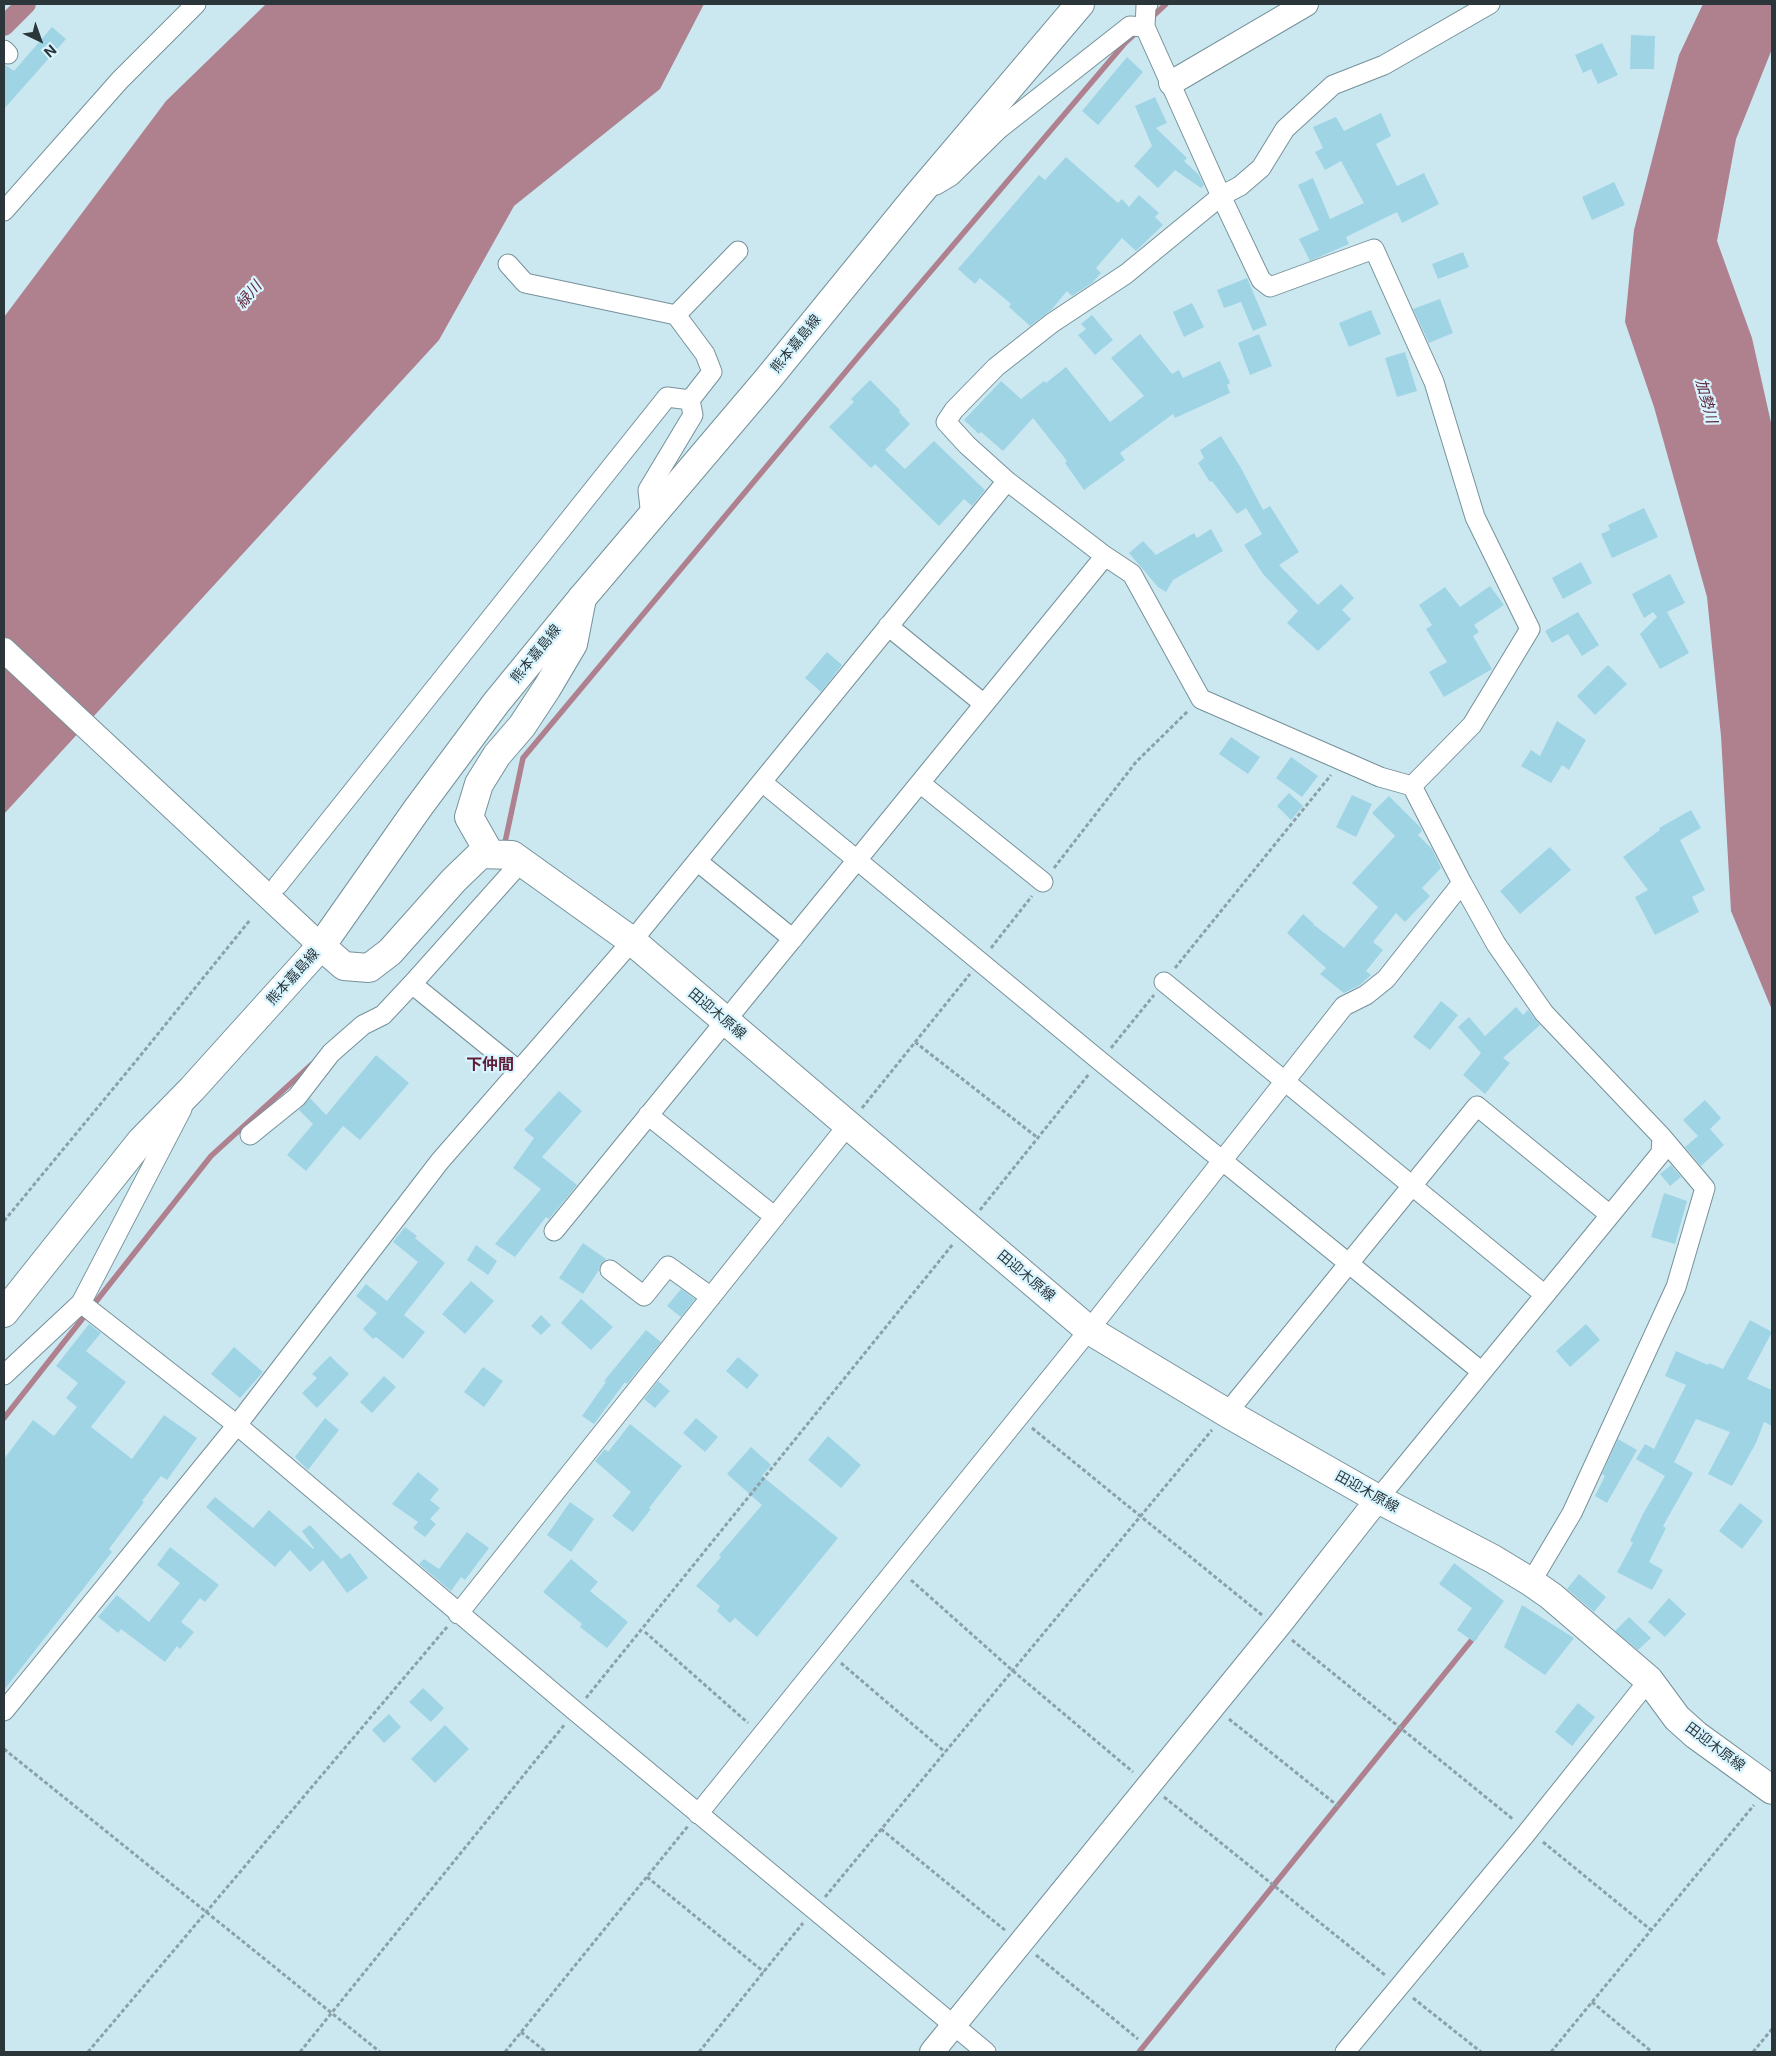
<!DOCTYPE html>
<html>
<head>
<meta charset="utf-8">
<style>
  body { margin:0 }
  #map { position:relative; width:1776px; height:2056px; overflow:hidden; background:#cbe8f1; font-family:Inter,sans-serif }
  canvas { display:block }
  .frame { position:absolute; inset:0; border:5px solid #2b363a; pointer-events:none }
  .north { position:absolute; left:15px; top:15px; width:50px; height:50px; -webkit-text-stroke:4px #d8f5ff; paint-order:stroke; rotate:138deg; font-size:14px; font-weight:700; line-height:20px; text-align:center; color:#2b363a }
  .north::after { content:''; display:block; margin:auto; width:18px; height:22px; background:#2b363a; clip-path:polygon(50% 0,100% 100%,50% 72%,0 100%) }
</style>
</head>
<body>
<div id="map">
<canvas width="1776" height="2056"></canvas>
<div class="frame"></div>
<div class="north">N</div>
</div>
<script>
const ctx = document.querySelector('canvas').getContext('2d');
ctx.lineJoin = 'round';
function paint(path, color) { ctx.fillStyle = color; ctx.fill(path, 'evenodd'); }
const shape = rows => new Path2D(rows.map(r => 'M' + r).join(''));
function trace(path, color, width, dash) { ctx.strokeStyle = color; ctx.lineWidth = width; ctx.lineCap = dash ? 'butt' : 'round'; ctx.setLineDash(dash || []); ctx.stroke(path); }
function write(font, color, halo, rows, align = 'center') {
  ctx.font = font + ' Inter,"Noto Sans JP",sans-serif'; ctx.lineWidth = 4.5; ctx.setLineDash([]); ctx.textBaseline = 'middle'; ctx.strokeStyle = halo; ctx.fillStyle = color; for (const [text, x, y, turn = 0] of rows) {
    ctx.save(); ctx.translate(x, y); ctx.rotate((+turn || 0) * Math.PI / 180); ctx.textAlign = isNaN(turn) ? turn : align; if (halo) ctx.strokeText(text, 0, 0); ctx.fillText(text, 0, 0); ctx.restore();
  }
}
paint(shape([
  [266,4,704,4,660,89,514,206,439,340,4,814,4,317,166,101],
  [1703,4,1772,4,1772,49,1736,139,1717,241,1752,338,1772,427,1772,1010,1731,911,1721,736,1707,597,1654,407,1625,322,1634,230,1679,55]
]), '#af818e');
trace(shape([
  [1150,19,1166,4],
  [504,847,523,758,858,357,1125,43,1138,31],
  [4,1418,211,1156,312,1064],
  [1139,2052,1475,1636]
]), '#af818e', 5.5);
trace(shape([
  [4,26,26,4]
]), '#af818e', 20);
paint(shape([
  [52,27,66,39,4,109,4,64,14,71],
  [1631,35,1655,36,1654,69,1630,69],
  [1602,43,1618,75,1598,84,1591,69,1583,73,1575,55],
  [1127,57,1143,72,1098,125,1082,111],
  [1155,97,1167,123,1156,128,1187,158,1184,161,1199,175,1204,185,1201,188,1175,170,1158,188,1134,166,1152,146,1135,106],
  [1381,113,1391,136,1376,144,1397,186,1424,173,1439,204,1402,223,1397,212,1346,237,1349,244,1310,261,1299,239,1319,230,1298,185,1313,178,1330,219,1364,203,1341,161,1325,170,1315,152,1323,148,1313,127,1336,117,1344,131],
  [1066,157,1118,203,1122,199,1129,207,1139,195,1159,213,1155,217,1163,225,1136,251,1122,238,1096,268,1101,273,1092,283,1072,296,1067,291,1051,310,1030,326,1009,307,1011,304,980,278,975,284,958,269,1039,175,1045,180],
  [1614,182,1625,205,1592,220,1582,197],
  [1463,252,1469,267,1438,279,1432,264],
  [1247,278,1267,325,1253,331,1241,302,1224,308,1217,290],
  [1440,299,1453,333,1429,343,1413,309],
  [1192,303,1204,327,1184,337,1173,312],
  [1371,310,1381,334,1349,347,1339,323],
  [1092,315,1113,340,1095,355,1078,335,1086,329,1081,324],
  [1140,334,1172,374,1179,370,1183,378,1220,361,1230,383,1227,385,1230,393,1175,418,1173,414,1120,453,1125,460,1084,490,1065,463,1067,461,1033,418,1003,451,981,432,979,434,964,420,1001,381,1021,399,1044,381,1046,383,1066,367,1110,422,1144,396,1111,358],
  [1259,334,1272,366,1250,375,1238,343],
  [1405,352,1417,391,1397,397,1385,358],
  [870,380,900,410,899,412,910,424,885,450,905,469,934,441,985,490,972,506,964,499,939,526,875,464,871,468,829,427,854,402,851,399],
  [1221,436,1241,468,1263,510,1270,506,1299,552,1279,565,1318,605,1341,584,1354,598,1342,610,1351,619,1318,651,1287,623,1298,611,1263,574,1244,545,1262,534,1246,508,1237,514,1212,481,1210,482,1198,463,1204,458,1200,450],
  [1644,508,1658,537,1612,558,1601,534,1610,530,1608,525],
  [1211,529,1223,551,1173,580,1166,592,1158,587,1129,553,1143,541,1156,555,1194,533,1197,538],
  [1581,562,1592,583,1563,599,1552,578],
  [1670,574,1685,603,1667,612,1689,653,1660,669,1640,634,1657,617,1653,612,1644,618,1632,594],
  [1490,586,1504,605,1474,625,1479,632,1473,636,1492,669,1444,697,1429,672,1447,662,1426,629,1432,625,1419,605,1445,587,1460,607],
  [1578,612,1599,645,1582,656,1568,634,1552,643,1545,631],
  [827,652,842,665,821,692,805,678],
  [1608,665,1627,684,1595,715,1577,696],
  [1557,721,1586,740,1569,770,1562,765,1551,783,1521,766,1531,750,1540,756],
  [1231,737,1260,757,1248,774,1219,754],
  [1291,757,1318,776,1302,797,1276,778],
  [1289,793,1303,806,1291,820,1277,806],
  [1352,795,1372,804,1356,837,1336,827],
  [1389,796,1420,827,1422,831,1418,835,1432,849,1441,868,1422,888,1430,896,1405,922,1396,913,1373,942,1383,950,1366,971,1371,975,1360,985,1344,993,1320,974,1326,968,1287,933,1303,914,1314,924,1312,927,1314,925,1344,948,1378,907,1352,883,1395,836,1372,813],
  [1691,810,1701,828,1680,840,1705,890,1692,897,1699,912,1655,935,1635,897,1648,890,1623,857,1660,830,1659,828],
  [1550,847,1571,870,1520,914,1500,891],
  [1441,1001,1458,1015,1430,1050,1413,1037],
  [1516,1007,1523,1015,1528,1010,1540,1025,1503,1058,1510,1063,1485,1094,1463,1075,1481,1053,1458,1027,1469,1017,1485,1036],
  [376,1055,409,1083,360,1140,343,1126,306,1171,287,1155,313,1124,299,1110,310,1098,326,1115],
  [559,1091,582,1111,542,1157,577,1185,549,1219,546,1217,515,1257,495,1244,541,1189,513,1168,534,1138,524,1130],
  [1705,1100,1721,1118,1710,1129,1724,1145,1701,1166,1685,1147,1698,1136,1683,1120],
  [1671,1165,1681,1177,1670,1186,1660,1174],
  [1664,1193,1687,1201,1675,1244,1651,1237],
  [405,1227,417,1236,415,1238,445,1263,404,1315,425,1332,403,1359,376,1337,373,1339,363,1329,377,1313,356,1296,366,1284,387,1301,418,1262,393,1242],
  [583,1243,606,1259,601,1264,599,1270,583,1294,559,1278],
  [476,1245,497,1261,488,1275,467,1260],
  [471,1281,494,1301,465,1334,442,1314],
  [681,1289,695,1299,681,1317,667,1306],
  [581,1299,613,1327,591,1350,561,1323],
  [541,1315,551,1325,541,1335,531,1326],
  [1750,1320,1772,1332,1747,1379,1772,1390,1772,1426,1764,1422,1756,1443,1732,1486,1708,1474,1730,1432,1696,1419,1674,1462,1693,1473,1663,1526,1666,1528,1649,1562,1663,1570,1652,1590,1617,1572,1633,1543,1630,1541,1643,1514,1665,1476,1636,1459,1645,1444,1654,1449,1686,1385,1665,1376,1676,1351,1708,1365,1709,1363,1723,1369],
  [89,1324,101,1333,86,1351,126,1382,91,1427,132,1459,164,1415,197,1438,167,1480,161,1476,142,1501,144,1502,109,1549,112,1552,4,1690,4,1459,33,1420,54,1436,77,1407,66,1398,78,1383,56,1366],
  [1586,1324,1600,1340,1570,1367,1556,1351],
  [646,1330,661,1342,627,1384,625,1382,594,1424,582,1416,606,1382,604,1381],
  [234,1347,263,1372,240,1398,211,1374],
  [330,1356,349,1374,317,1408,302,1393,317,1378,312,1374],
  [738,1357,759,1375,747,1389,726,1371],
  [483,1367,503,1381,484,1407,464,1392],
  [384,1376,396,1387,372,1413,360,1402],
  [658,1381,670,1391,655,1408,644,1399],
  [325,1418,339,1430,308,1470,295,1457],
  [696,1418,718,1437,705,1452,683,1433],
  [630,1424,682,1466,649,1508,651,1509,633,1532,612,1516,631,1492,595,1461,605,1449,608,1452],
  [828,1436,861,1465,841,1488,808,1460],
  [1618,1439,1637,1450,1607,1503,1595,1496,1605,1476,1602,1474],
  [751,1447,771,1465,762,1476,838,1538,757,1637,735,1618,730,1623,717,1611,720,1606,696,1586,721,1557,719,1555,762,1505,727,1474],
  [418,1472,439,1489,430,1500,440,1508,430,1519,436,1524,425,1537,413,1528,418,1522,392,1504],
  [215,1497,253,1528,269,1510,313,1549,314,1548,302,1531,310,1525,341,1559,350,1553,368,1578,347,1593,323,1560,310,1572,290,1550,275,1567,206,1507],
  [570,1502,594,1519,571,1552,547,1535],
  [1740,1503,1763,1521,1742,1549,1719,1531],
  [467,1532,489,1548,465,1580,461,1577,451,1591,419,1564,424,1559,439,1569],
  [170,1547,219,1585,205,1602,200,1598,181,1622,194,1632,180,1649,177,1646,165,1662,121,1629,118,1633,98,1617,117,1595,149,1622,180,1583,157,1565],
  [571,1559,598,1582,590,1591,628,1622,607,1648,580,1627,582,1624,543,1592],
  [1454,1563,1504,1601,1474,1642,1457,1630,1472,1608,1439,1584],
  [1579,1574,1606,1597,1594,1612,1567,1589],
  [1669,1598,1686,1614,1665,1637,1648,1622],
  [1522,1605,1574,1638,1545,1675,1504,1647],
  [1629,1617,1651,1638,1638,1650,1615,1631],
  [423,1688,444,1708,431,1722,409,1702],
  [1578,1703,1595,1717,1572,1746,1555,1732],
  [389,1714,401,1727,384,1743,372,1730],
  [445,1725,469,1749,435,1783,411,1759]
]), '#9fd4e5');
const minor = shape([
  [1148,4,1146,6,1145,27,1221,196,1261,280,1270,287,1374,249,1434,382,1475,517,1530,629,1472,725,1412,786],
  [1490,4,1384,65,1333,85,1285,129,1261,168,1240,186,1221,196,1126,274,1052,323,996,367,954,410,946,422,967,445,1007,481,1105,556,1132,574,1201,699,1380,777,1412,786,1462,883,1496,944,1544,1013,1662,1137,1705,1188,1676,1287,1572,1513,1531,1582],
  [4,50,8,54],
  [936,185,951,176,999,129,1130,26,1145,27],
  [4,211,120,80,196,4],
  [508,264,525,283,676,315],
  [690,400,712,372,705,354,676,315,738,251],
  [1105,556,857,860,1100,1061,1482,1372],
  [888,626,984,704],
  [920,783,1043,882],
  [697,861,793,939],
  [278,885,667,397,690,400,693,415,648,490,651,517],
  [1164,982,1545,1295],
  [519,1071,412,984,521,862],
  [648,1115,775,1217],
  [250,1135,297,1097,331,1053,363,1025,383,1015,412,984],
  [554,1231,857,860,762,782],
  [610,1270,644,1296,668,1266,711,1297],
  [81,1303,237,1425,575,1711,986,2052],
  [4,1375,81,1303,182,1109],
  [1227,1413,1477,1106,1610,1215],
  [1378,1499,1661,1153,1662,1137],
  [458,1614,848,1125],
  [4,1711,237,1425,440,1161,632,941,1007,481],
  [698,1814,1089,1330,1344,1006,1366,995,1386,979,1462,883],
  [1345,2052,1525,1835,1649,1680]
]);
const tertiary = shape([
  [1171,83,1306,4],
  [4,650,321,946],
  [932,2052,1280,1624,1378,1499]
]);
const secondary = shape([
  [490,854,469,817,479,784,497,755,522,726,547,688,573,644,582,598],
  [321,946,344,966,369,968,390,952,454,880,481,854,512,855,632,941,1089,1330,1227,1413,1378,1499,1493,1559,1531,1582,1551,1596,1649,1680,1677,1718,1696,1735,1772,1790]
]);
const primary = shape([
  [4,1313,141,1141,192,1089,321,946,418,808,496,703,582,598,767,380,917,196,1080,4]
]);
trace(minor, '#76919a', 21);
trace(tertiary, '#76919a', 26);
trace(secondary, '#76919a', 30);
trace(primary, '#76919a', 30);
trace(shape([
  [1054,868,1136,762,1188,711],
  [991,948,1032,896],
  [1175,968,1331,775],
  [915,1042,1038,1138],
  [1111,1048,1154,995],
  [862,1108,970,974],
  [980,1210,1089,1074],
  [4,1221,136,1061,250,920],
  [1032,1428,1262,1615],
  [911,1580,1013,1671,1133,1772],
  [645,1632,748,1723],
  [1292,1640,1514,1820],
  [841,1663,945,1752],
  [586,1698,953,1244],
  [1229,1719,1338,1806],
  [4,1749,380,2052],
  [1164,1797,1385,1975],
  [881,1829,1006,1931],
  [1543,1842,1651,1930],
  [647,1877,764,1972],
  [825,1897,1212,1430],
  [1036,1955,1138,2039],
  [1413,1998,1481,2052],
  [1592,2002,1652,2052],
  [521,2032,546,2052],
  [88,2052,447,1627],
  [300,2052,565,1724],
  [505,2052,688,1826],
  [699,2052,803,1923],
  [1551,2052,1754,1805],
  [1753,2052,1772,2029]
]), '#8ba1a8', 3, [4, 2.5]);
trace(minor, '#fff', 19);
trace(tertiary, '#fff', 24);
trace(secondary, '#fff', 28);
trace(primary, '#fff', 28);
write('14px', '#2b363a', '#d8f5ff', [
  ["熊本嘉島線",796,344,-51],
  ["熊本嘉島線",536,654,-51],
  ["熊本嘉島線",293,977,-48],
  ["田迎木原線",717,1014,40],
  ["田迎木原線",1026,1276,40],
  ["田迎木原線",1367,1492,29],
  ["田迎木原線",1715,1747,37]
]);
write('italic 15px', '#61263b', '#d8f5ff', [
  ["緑川",249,295,-50],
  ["加勢川",1706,401,75]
]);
write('bold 16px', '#601d37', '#d8f5ff', [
  ["下仲間",490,1065]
]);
</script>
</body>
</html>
